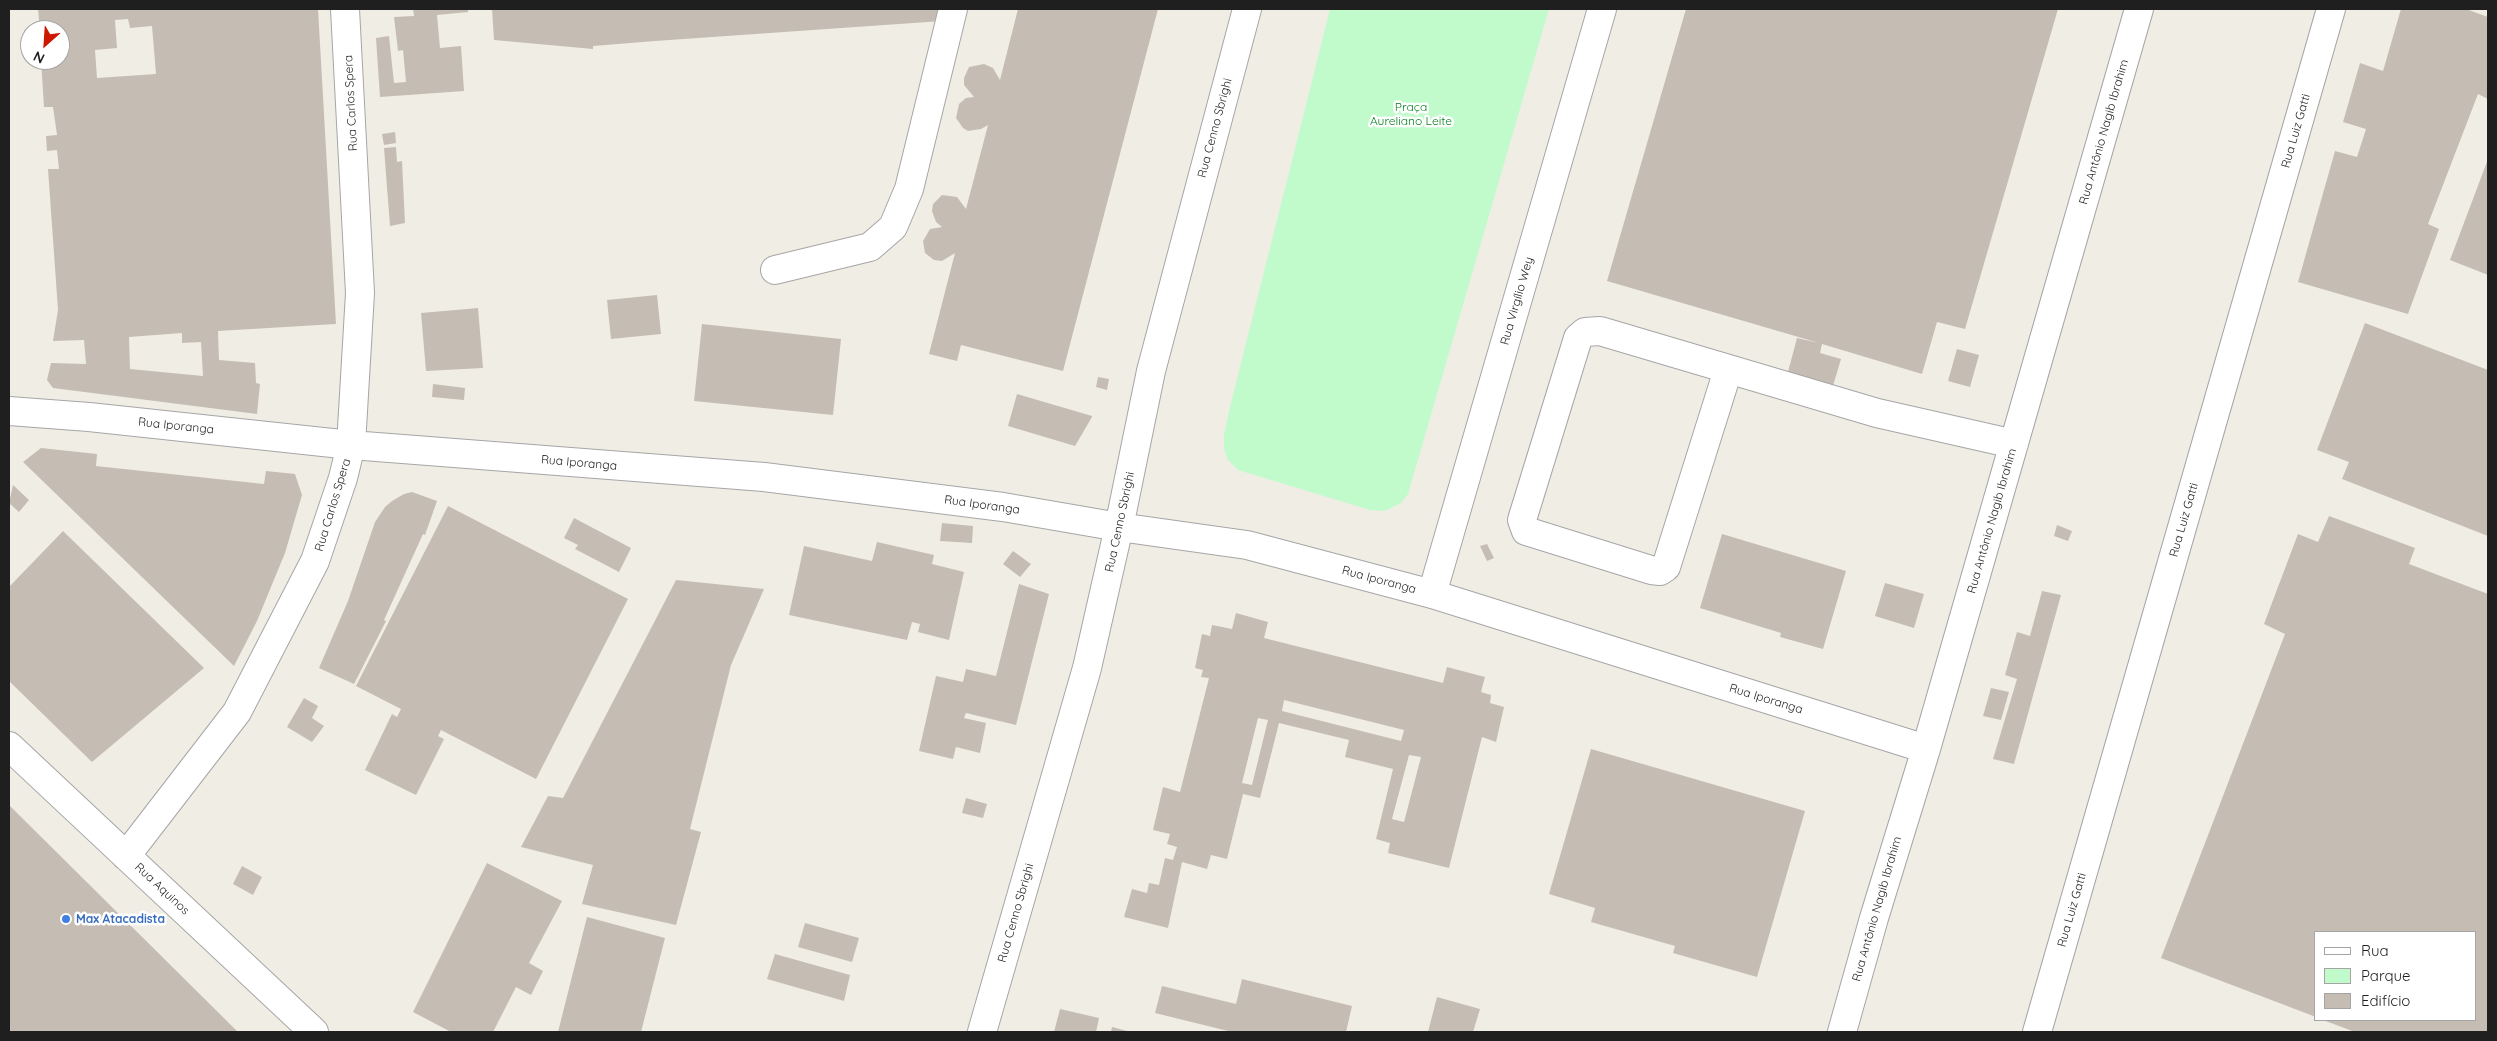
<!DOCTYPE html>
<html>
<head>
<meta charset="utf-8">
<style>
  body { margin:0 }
  #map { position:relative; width:2497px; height:1041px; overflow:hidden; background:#f0ede5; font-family:Quicksand,sans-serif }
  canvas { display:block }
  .frame { position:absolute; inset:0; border:10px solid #1f1f1f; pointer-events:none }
  .legend { position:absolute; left:2314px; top:931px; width:162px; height:90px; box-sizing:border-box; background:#fff; border:1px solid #a5a5a5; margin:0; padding:6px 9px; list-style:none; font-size:15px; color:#1f1f1f }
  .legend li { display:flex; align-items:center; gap:10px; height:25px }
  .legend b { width:25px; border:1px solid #a5a5a5 }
  .north { position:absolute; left:20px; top:20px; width:50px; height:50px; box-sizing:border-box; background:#fff; border:1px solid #a5a5a5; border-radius:50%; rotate:206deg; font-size:14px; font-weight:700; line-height:20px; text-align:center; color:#1f1f1f }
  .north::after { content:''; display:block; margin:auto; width:18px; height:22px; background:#cd1700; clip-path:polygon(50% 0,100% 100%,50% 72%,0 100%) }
</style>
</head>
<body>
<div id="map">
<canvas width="2497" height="1041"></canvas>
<div class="frame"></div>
<ul class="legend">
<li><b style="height:6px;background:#fff"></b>Rua</li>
<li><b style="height:14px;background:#c1fbcc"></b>Parque</li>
<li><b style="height:14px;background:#c5bdb4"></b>Edifício</li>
</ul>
<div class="north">N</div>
</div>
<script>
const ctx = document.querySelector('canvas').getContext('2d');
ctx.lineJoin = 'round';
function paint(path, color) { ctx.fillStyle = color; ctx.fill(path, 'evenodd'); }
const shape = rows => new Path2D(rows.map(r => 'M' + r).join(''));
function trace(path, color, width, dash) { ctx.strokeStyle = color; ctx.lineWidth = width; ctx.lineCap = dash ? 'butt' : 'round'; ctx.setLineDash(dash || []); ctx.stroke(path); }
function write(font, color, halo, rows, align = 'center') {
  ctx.font = font + ' Quicksand,sans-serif'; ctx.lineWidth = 5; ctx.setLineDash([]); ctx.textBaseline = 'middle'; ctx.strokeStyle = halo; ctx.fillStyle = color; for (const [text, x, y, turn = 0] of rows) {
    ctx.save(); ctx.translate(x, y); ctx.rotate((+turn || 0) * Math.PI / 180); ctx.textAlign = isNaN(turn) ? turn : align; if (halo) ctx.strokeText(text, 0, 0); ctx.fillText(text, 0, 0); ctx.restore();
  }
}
paint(shape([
  [1330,9,1549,9,1408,494,1401,503,1385,511,1370,510,1238,470,1228,460,1224,449,1224,435,1230,407]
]), '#c1fbcc');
paint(shape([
  [38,9,318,9,336,324,218,331,219,360,255,363,256,383,260,384,257,414,53,388,47,380,51,363,86,364,84,340,53,341,58,310,48,169,59,169,57,150,47,151,46,136,57,135,53,107,44,107,41,60,60,60,60,30,40,30],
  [128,19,130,28,152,26,156,74,97,78,95,50,117,48,115,20],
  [182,333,182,343,201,342,203,376,130,369,129,337],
  [413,9,468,9,468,12,437,15,440,48,461,46,464,91,380,97,376,38,389,36,394,83,406,82,403,50,398,51,394,17,414,16],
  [492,9,941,9,942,21,655,41,593,46,593,49,494,40],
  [1018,9,1158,9,1063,371,961,345,957,361,929,354,955,253,942,261,934,260,925,253,923,241,930,229,942,227,936,222,932,211,933,204,942,195,957,197,966,209,988,125,981,129,968,131,963,128,956,118,959,104,966,98,974,97,964,85,964,78,969,67,984,64,993,68,1000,80],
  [1686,9,2058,9,1965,329,1937,322,1922,374,1822,344,1820,353,1841,359,1829,399,1785,383,1797,338,1819,343,1607,281],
  [2401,9,2466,9,2488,17,2488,99,2478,94,2428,224,2439,229,2408,314,2298,282,2335,151,2357,157,2366,129,2343,122,2360,63,2383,71],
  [395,132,396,143,384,145,382,134],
  [396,147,397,162,402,161,405,223,390,226,384,148],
  [2488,159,2488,275,2450,260],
  [657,295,661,334,611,339,607,300],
  [478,308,483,368,426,371,421,313],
  [2365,323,2488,370,2488,536,2342,479,2349,462,2317,450],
  [702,324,841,339,833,415,694,401],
  [1957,349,1979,355,1970,387,1948,381],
  [1098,377,1109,379,1107,390,1096,387],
  [433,384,465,388,464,400,432,397],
  [1017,394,1092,416,1092,417,1075,446,1008,426],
  [41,448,97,454,96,466,264,484,266,471,295,474,302,495,285,553,257,621,234,666,23,462],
  [13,485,29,500,19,512,9,503],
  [412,492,437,501,425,535,423,534,384,620,386,621,354,684,319,668,348,601,375,522,385,507,392,501,404,494],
  [448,506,628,599,536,779,441,730,438,736,444,739,416,795,365,770,392,714,397,717,401,709,356,686],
  [2329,516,2415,548,2409,564,2488,594,2488,1032,2355,1032,2323,1020,2476,1020,2476,932,2316,932,2316,1017,2161,958,2285,634,2264,624,2298,534,2318,542],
  [574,518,631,548,619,572,575,549,578,545,564,538],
  [942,523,973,526,972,543,940,541],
  [2057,525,2072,531,2068,541,2054,536],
  [63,531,204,668,92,762,9,681,9,587],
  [1722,534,1846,571,1823,649,1780,637,1781,633,1700,608],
  [877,542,934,555,932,564,964,572,949,640,918,632,920,624,912,622,907,640,789,615,804,546,872,561],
  [1487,544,1494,558,1487,561,1480,546],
  [1013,551,1031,564,1020,577,1003,564],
  [676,580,764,589,731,665,690,829,701,832,676,925,582,904,593,865,521,847,548,796,563,798],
  [1885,583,1924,594,1914,628,1875,616],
  [1019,584,1049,594,1016,725,966,713,964,718,986,723,980,753,956,747,953,759,919,751,936,676,963,682,966,669,996,676],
  [2042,591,2061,595,2014,764,1993,759,2017,679,2005,675,2017,632,2030,636],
  [1236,613,1268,622,1264,638,1443,683,1447,667,1485,677,1481,692,1491,695,1490,703,1504,707,1496,742,1482,737,1449,868,1388,853,1390,843,1376,839,1393,769,1345,757,1349,740,1279,723,1260,798,1243,794,1227,859,1211,855,1207,869,1182,862,1168,928,1124,917,1132,889,1147,893,1149,883,1159,885,1165,858,1173,860,1177,847,1167,844,1170,834,1153,830,1163,787,1180,792,1209,678,1201,677,1203,670,1195,668,1202,634,1210,636,1212,625,1232,629],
  [1284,700,1404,730,1401,741,1282,711],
  [1258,718,1268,720,1252,785,1242,783],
  [1409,755,1421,757,1404,822,1392,819],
  [1991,688,2009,692,2001,720,1983,716],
  [304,698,318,706,312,718,324,726,312,742,287,727],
  [1591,749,1805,811,1757,977,1673,953,1675,946,1591,922,1595,908,1549,894],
  [966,798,987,804,983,818,962,813],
  [9,805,238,1032,9,1032],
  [487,863,562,901,529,963,543,971,531,995,516,987,493,1032,451,1032,413,1012],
  [242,866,262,877,253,895,233,884],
  [587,917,665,938,641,1032,558,1032],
  [805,923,859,938,852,962,798,947],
  [775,954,850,975,844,1001,767,979],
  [1242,979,1352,1006,1346,1032,1232,1032,1155,1013,1162,986,1236,1004],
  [1437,997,1480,1009,1473,1032,1428,1032],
  [1060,1009,1099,1018,1096,1032,1054,1032],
  [1112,1027,1131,1032,1111,1032]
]), '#c5bdb4');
const minor = shape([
  [775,270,870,247,893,227,909,189,953,9],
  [1728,370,1666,567,1660,571,1651,570,1526,531,1522,520,1578,338,1585,332,1600,331,1877,413,2014,444],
  [9,411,89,417,351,445,764,477,1003,507,1119,527,1247,545,1432,594,1926,749],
  [1432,594,1602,9],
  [9,746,314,1032],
  [126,856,237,712,315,561,343,478,351,445,360,293,345,9],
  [982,1032,1087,668,1119,527,1151,371,1247,9],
  [1842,1032,1874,918,1926,749,2139,9],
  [2037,1032,2331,9]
]);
trace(minor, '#a6a6a6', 30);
trace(minor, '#fff', 28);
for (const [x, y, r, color] of [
  [66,919,5,"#3f7fe0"]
]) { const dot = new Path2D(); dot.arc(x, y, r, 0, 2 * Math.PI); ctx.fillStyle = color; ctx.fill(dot); trace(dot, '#fff', 2); }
write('12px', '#1f1f1f', '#fff', [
  ["Rua Carlos Spera",351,103,-93],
  ["Rua Cenno Sbrighi",1215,128,-75],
  ["Rua Luiz Gatti",2296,131,-74],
  ["Rua Antônio Nagib Ibrahim",2104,132,-74],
  ["Rua Virgílio Wey",1517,301,-74],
  ["Rua Iporanga",176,426,6],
  ["Rua Iporanga",579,463,5],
  ["Rua Carlos Spera",333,505,-73],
  ["Rua Iporanga",982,505,8],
  ["Rua Luiz Gatti",2184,520,-74],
  ["Rua Antônio Nagib Ibrahim",1992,521,-74],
  ["Rua Cenno Sbrighi",1120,522,-78],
  ["Rua Iporanga",1379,580,15],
  ["Rua Iporanga",1766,699,17],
  ["Rua Aquinos",162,889,43],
  ["Rua Antônio Nagib Ibrahim",1877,909,-74],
  ["Rua Luiz Gatti",2072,910,-74],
  ["Rua Cenno Sbrighi",1016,913,-74]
]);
write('12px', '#098020', '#fff', [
  ["Praça",1411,107],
  ["Aureliano Leite",1411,121]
]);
write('bold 12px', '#366cbe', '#fff', [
  ["Max Atacadista",76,919]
], 'left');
</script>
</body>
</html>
